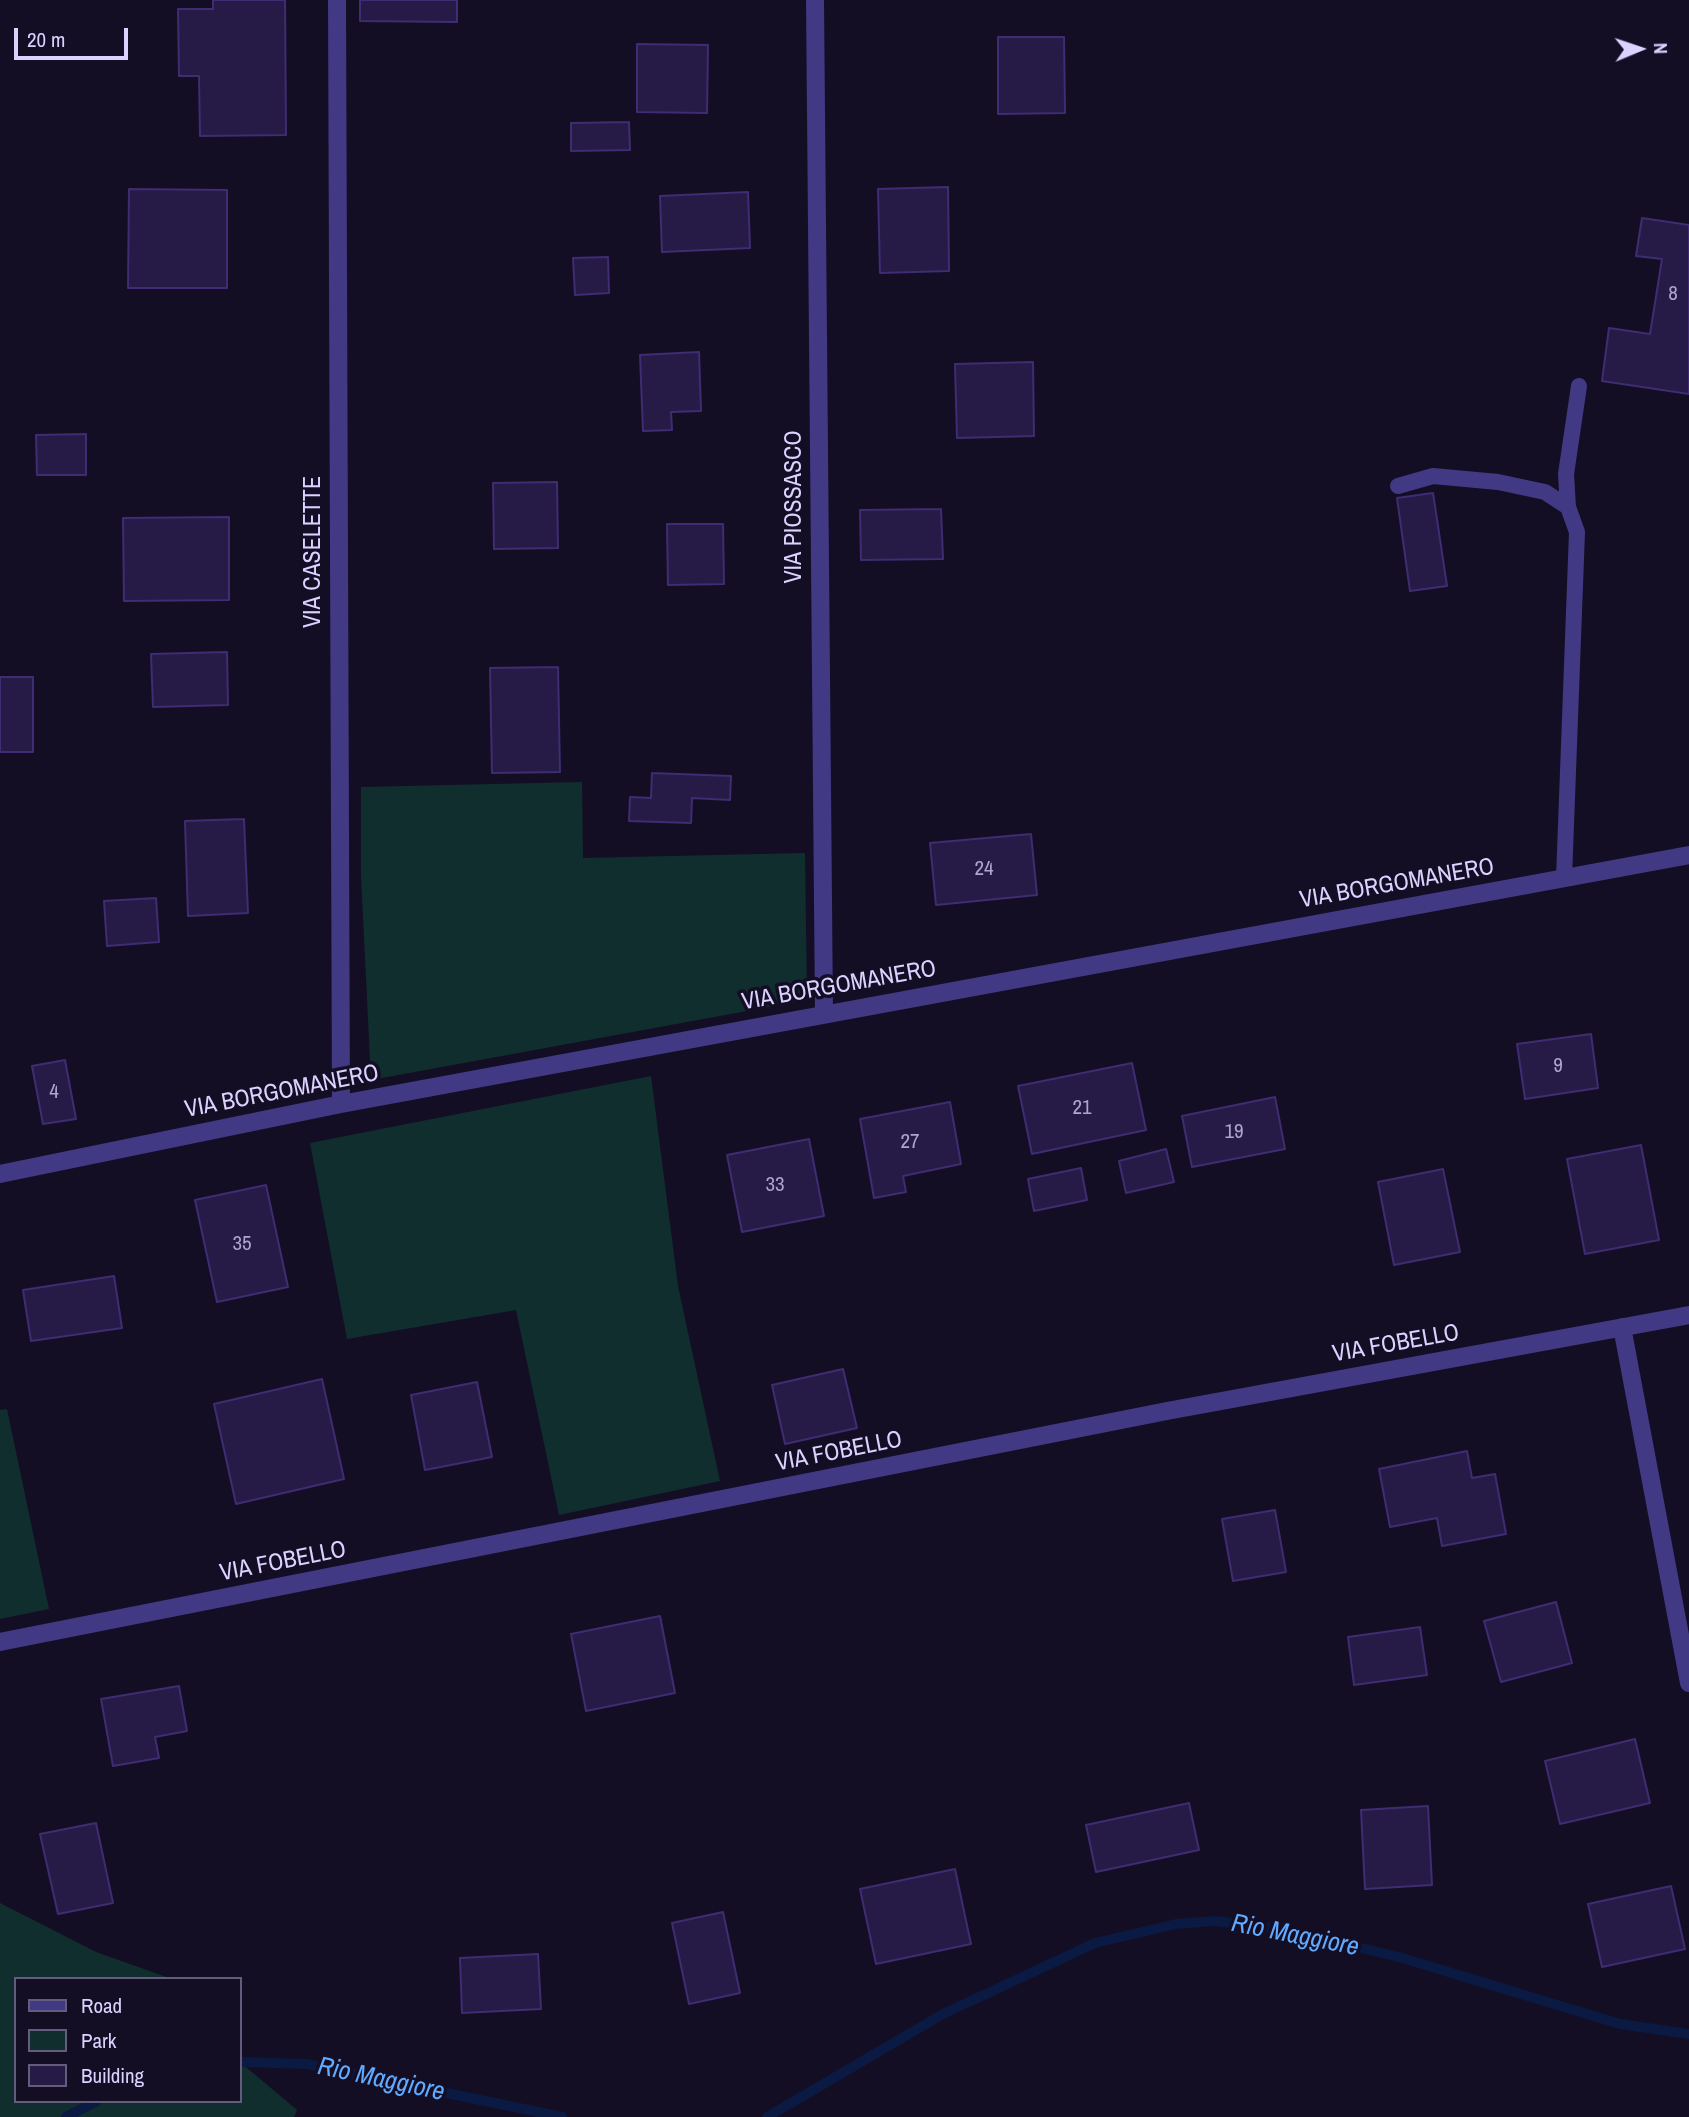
<!DOCTYPE html>
<html>
<head>
<meta charset="utf-8">
<style>
  body { margin:0 }
  #map { position:relative; width:1689px; height:2117px; overflow:hidden; background:#140e25; font-family:"Archivo Narrow",sans-serif }
  canvas { display:block }
  .legend { position:absolute; left:14px; top:1977px; width:228px; height:126px; box-sizing:border-box; background:#140e25; border:2px solid #645c7c; margin:0; padding:9px 12px; list-style:none; font-size:21px; color:#dbd2ff }
  .legend li { display:flex; align-items:center; gap:14px; height:35px }
  .legend b { width:35px; border:2px solid #645c7c }
  .north { position:absolute; left:1605px; top:14px; width:70px; height:70px; -webkit-text-stroke:5px #140e25; paint-order:stroke; rotate:88deg; font-size:19px; font-weight:700; line-height:28px; text-align:center; color:#dbd2ff }
  .north::after { content:''; display:block; margin:auto; width:24px; height:32px; background:#dbd2ff; clip-path:polygon(50% 0,100% 100%,50% 72%,0 100%) }
  .scale { position:absolute; left:14px; top:28px; width:114px; height:32px; box-sizing:border-box; border:4px solid #dbd2ff; border-top:0; padding-left:9px; font-size:21px; line-height:24px; white-space:nowrap; color:#dbd2ff; -webkit-text-stroke:5px #140e25; paint-order:stroke }
</style>
</head>
<body>
<div id="map">
<canvas width="1689" height="2117"></canvas>
<ul class="legend">
<li><b style="height:9px;background:#423984"></b>Road</li>
<li><b style="height:19px;background:#112e2f"></b>Park</li>
<li><b style="height:19px;background:#261a46"></b>Building</li>
</ul>
<div class="north">N</div>
<div class="scale">20 m</div>
</div>
<script>
const ctx = document.querySelector('canvas').getContext('2d');
ctx.lineJoin = 'round';
function paint(path, color) { ctx.fillStyle = color; ctx.fill(path, 'evenodd'); }
const shape = rows => new Path2D(rows.map(r => 'M' + r).join(''));
function trace(path, color, width, dash) { ctx.strokeStyle = color; ctx.lineWidth = width; ctx.lineCap = dash ? 'butt' : 'round'; ctx.setLineDash(dash || []); ctx.stroke(path); }
function write(font, color, halo, rows, align = 'center') {
  ctx.font = font + ' "Archivo Narrow",sans-serif'; ctx.lineWidth = 7; ctx.setLineDash([]); ctx.textBaseline = 'middle'; ctx.strokeStyle = halo; ctx.fillStyle = color; for (const [text, x, y, turn = 0] of rows) {
    ctx.save(); ctx.translate(x, y); ctx.rotate((+turn || 0) * Math.PI / 180); ctx.textAlign = isNaN(turn) ? turn : align; if (halo) ctx.strokeText(text, 0, 0); ctx.fillText(text, 0, 0); ctx.restore();
  }
}
paint(shape([
  [582,782,583,858,805,853,807,1000,371,1080,361,876,361,787],
  [651,1076,678,1286,720,1481,559,1515,516,1310,347,1339,310,1143],
  [7,1409,49,1609,0,1619,0,1410],
  [0,1903,96,1952,172,1979,16,1979,16,2101,240,2101,240,2062,297,2110,294,2117,0,2117]
]), '#112e2f');
trace(shape([
  [240,2062,307,2064,562,2117],
  [66,2117,97,2101],
  [767,2117,943,2014,1095,1943,1176,1924,1215,1921,1281,1929,1399,1957,1620,2024,1689,2034]
]), '#0a1a43', 10);
const building = shape([
  [213,0,285,0,286,135,200,136,199,76,179,76,178,9,213,9,213,0],
  [360,0,457,0,457,22,360,21,360,0],
  [998,37,1064,37,1065,113,998,114,998,37],
  [637,44,708,45,707,113,637,112,637,44],
  [629,122,630,150,571,151,571,123,629,122],
  [948,187,949,271,880,273,878,189,948,187],
  [129,189,227,190,227,288,128,288,129,189],
  [748,192,750,248,662,252,660,196,748,192],
  [1642,218,1689,225,1689,394,1602,381,1609,328,1650,334,1662,259,1636,256,1642,218],
  [608,257,609,293,575,295,573,258,608,257],
  [699,352,701,411,671,412,672,430,643,431,640,355,699,352],
  [1033,362,1034,436,957,438,955,364,1033,362],
  [86,434,86,475,37,475,36,435,86,434],
  [557,482,558,548,494,549,493,483,557,482],
  [1433,493,1447,586,1410,591,1397,498,1433,493],
  [941,509,943,559,861,560,860,510,941,509],
  [229,517,229,600,124,601,123,518,229,517],
  [667,524,723,524,724,584,668,585,667,524],
  [227,652,228,705,153,707,151,654,227,652],
  [558,667,560,772,492,773,490,668,558,667],
  [0,677,33,677,33,752,0,752,0,677],
  [652,773,731,776,730,800,692,798,691,823,629,821,630,797,651,798,652,773],
  [244,819,248,913,188,916,185,821,244,819],
  [1031,834,1037,895,936,905,930,843,1031,834],
  [156,898,159,942,107,946,104,901,156,898],
  [1591,1034,1598,1088,1525,1099,1517,1044,1591,1034],
  [65,1060,76,1119,43,1124,32,1066,65,1060],
  [1132,1063,1146,1130,1032,1154,1018,1086,1132,1063],
  [1275,1097,1285,1149,1192,1167,1182,1116,1275,1097],
  [950,1102,961,1164,903,1176,906,1192,874,1198,860,1119,950,1102],
  [809,1139,824,1216,742,1232,727,1155,809,1139],
  [1641,1145,1659,1240,1585,1254,1567,1159,1641,1145],
  [1166,1149,1174,1182,1126,1193,1119,1161,1166,1149],
  [1081,1168,1087,1200,1034,1211,1028,1179,1081,1168],
  [1443,1169,1460,1252,1394,1265,1378,1182,1443,1169],
  [266,1185,288,1287,217,1302,195,1200,266,1185],
  [114,1276,122,1328,31,1341,23,1290,114,1276],
  [843,1369,857,1428,785,1444,772,1385,843,1369],
  [322,1379,344,1479,236,1504,214,1404,322,1379],
  [477,1382,492,1457,425,1470,411,1395,477,1382],
  [1467,1451,1472,1478,1495,1474,1506,1534,1442,1546,1437,1518,1390,1527,1379,1469,1467,1451],
  [1275,1510,1286,1572,1233,1581,1222,1519,1275,1510],
  [1556,1602,1572,1663,1501,1682,1484,1621,1556,1602],
  [660,1616,675,1693,586,1711,571,1634,660,1616],
  [1420,1627,1427,1675,1354,1685,1348,1637,1420,1627],
  [179,1686,187,1731,155,1737,159,1758,113,1766,101,1699,179,1686],
  [1635,1739,1650,1803,1560,1824,1545,1761,1635,1739],
  [1189,1803,1199,1850,1096,1872,1086,1825,1189,1803],
  [1428,1806,1432,1885,1365,1889,1361,1810,1428,1806],
  [96,1823,113,1903,58,1914,40,1834,96,1823],
  [955,1869,971,1944,876,1964,860,1889,955,1869],
  [1671,1886,1685,1949,1602,1967,1588,1904,1671,1886],
  [723,1912,740,1993,689,2004,672,1923,723,1912],
  [538,1954,541,2009,462,2013,460,1958,538,1954]
]);
paint(building, '#261a46');
trace(building, '#3f2c72', 2);
trace(shape([
  [1398,486,1433,476,1498,482,1545,492,1568,507],
  [1564,878,1577,532,1568,507,1566,474,1579,386]
]), '#423984', 16);
trace(shape([
  [337,0,341,1104],
  [815,0,824,1013],
  [0,1174,341,1104,1689,855],
  [1622,1327,1689,1683],
  [0,1642,1167,1411,1689,1315]
]), '#423984', 18);
write('21px', '#aea4d1', null, [
  ["8",1673,294],
  ["24",984,869],
  ["9",1558,1066],
  ["4",54,1092],
  ["21",1082,1108],
  ["19",1234,1132],
  ["27",910,1142],
  ["33",775,1185],
  ["35",242,1244]
]);
write('24px', '#dbd2ff', '#140e25', [
  ["VIA PIOSSASCO",795,507,-90],
  ["VIA CASELETTE",314,552,-90],
  ["VIA BORGOMANERO",1397,884,-10],
  ["VIA BORGOMANERO",839,986,-10],
  ["VIA BORGOMANERO",282,1092,-11],
  ["VIA FOBELLO",1396,1344,-10],
  ["VIA FOBELLO",839,1452,-11],
  ["VIA FOBELLO",283,1562,-11]
]);
write('italic 26px', '#60aaff', '#140e25', [
  ["Rio Maggiore",1295,1936,11],
  ["Rio Maggiore",381,2080,12]
]);
</script>
</body>
</html>
